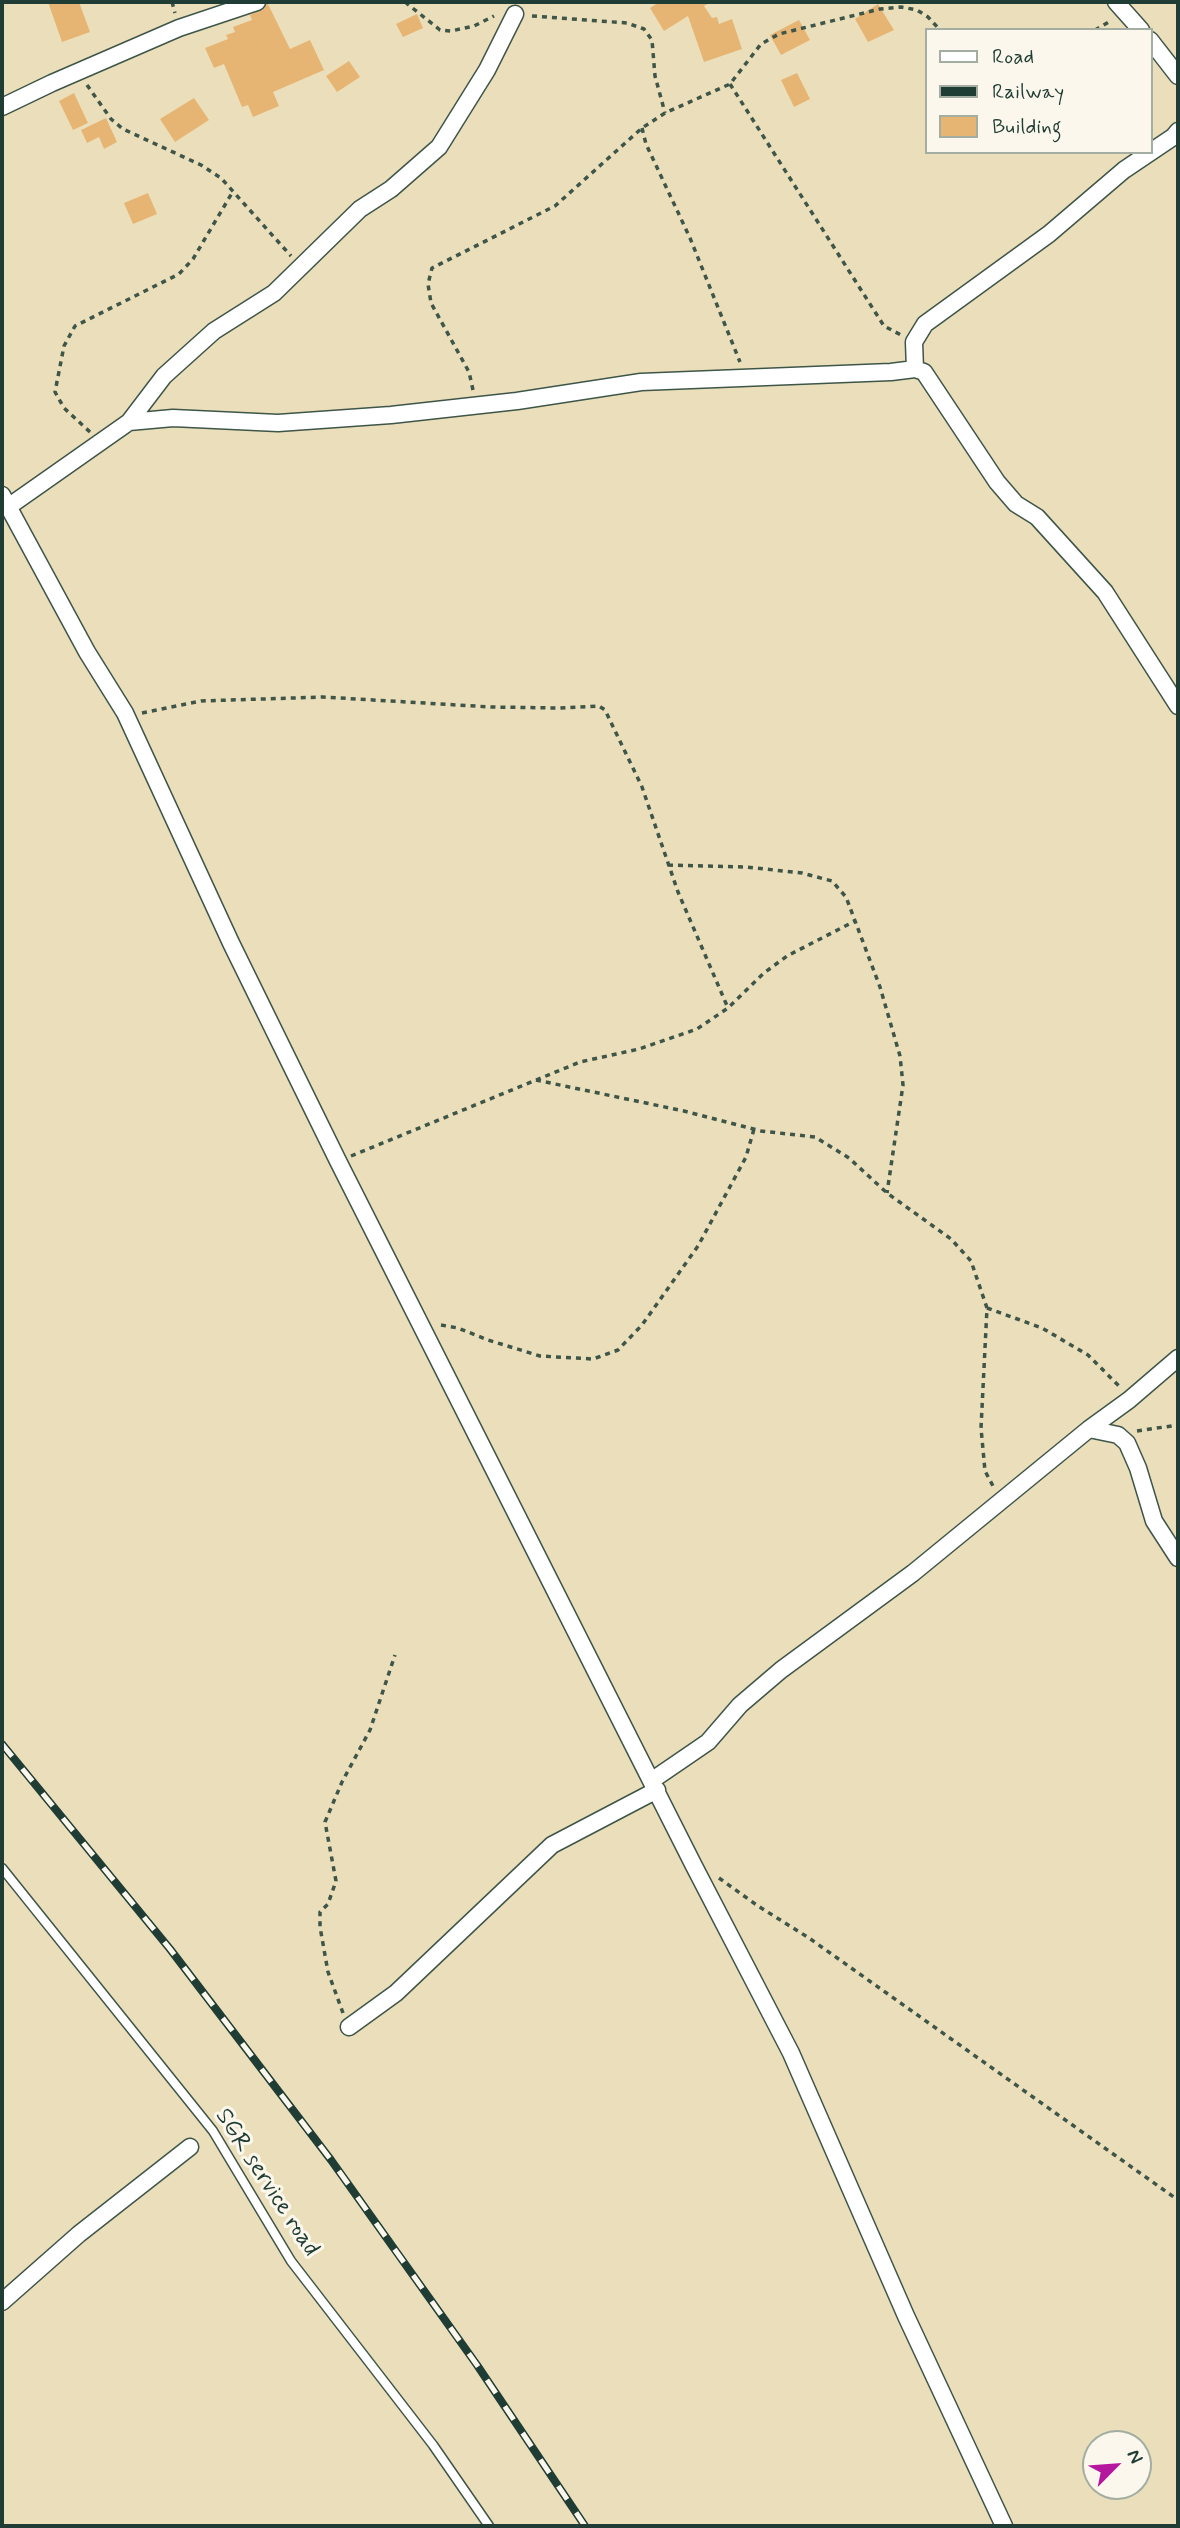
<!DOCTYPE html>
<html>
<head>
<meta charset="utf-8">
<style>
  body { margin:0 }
  #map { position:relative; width:1180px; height:2528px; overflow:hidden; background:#ebdfbb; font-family:Mynerve,sans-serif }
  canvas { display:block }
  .frame { position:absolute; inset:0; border:4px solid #1f3d34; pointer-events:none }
  .legend { position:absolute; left:925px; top:28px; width:228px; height:126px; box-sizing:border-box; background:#fbf7ec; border:2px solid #a3ada2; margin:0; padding:9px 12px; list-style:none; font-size:21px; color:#1f3d34 }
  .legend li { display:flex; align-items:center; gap:14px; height:35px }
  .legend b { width:35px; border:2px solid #a3ada2 }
  .north { position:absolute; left:1082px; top:2430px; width:70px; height:70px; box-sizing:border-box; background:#fbf7ec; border:2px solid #a3ada2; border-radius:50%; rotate:65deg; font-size:19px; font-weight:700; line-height:28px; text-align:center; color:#1f3d34 }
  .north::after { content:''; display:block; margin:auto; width:24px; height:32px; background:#b5179e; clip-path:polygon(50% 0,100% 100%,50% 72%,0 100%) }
</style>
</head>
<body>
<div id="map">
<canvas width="1180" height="2528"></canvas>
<div class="frame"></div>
<ul class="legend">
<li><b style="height:9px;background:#fff"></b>Road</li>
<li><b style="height:9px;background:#1f3d34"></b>Railway</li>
<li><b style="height:19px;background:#e7b573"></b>Building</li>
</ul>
<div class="north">N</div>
</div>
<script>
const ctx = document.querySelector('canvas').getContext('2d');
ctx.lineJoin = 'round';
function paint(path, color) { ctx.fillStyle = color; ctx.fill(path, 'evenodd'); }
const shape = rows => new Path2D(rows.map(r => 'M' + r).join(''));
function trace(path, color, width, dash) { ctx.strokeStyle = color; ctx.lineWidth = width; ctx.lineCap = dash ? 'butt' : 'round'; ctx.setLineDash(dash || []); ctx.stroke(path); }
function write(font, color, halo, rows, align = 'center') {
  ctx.font = font + ' Mynerve,sans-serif'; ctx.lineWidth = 6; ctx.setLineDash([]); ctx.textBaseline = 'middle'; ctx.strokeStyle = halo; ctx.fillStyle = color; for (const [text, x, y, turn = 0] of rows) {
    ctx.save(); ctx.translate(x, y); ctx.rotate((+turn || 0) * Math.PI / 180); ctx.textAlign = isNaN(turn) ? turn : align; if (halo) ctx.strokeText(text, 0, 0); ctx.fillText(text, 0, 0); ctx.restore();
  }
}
paint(shape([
  [48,2,79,2,90,32,62,42],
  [267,2,290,49,310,40,324,70,273,92,279,106,253,117,248,105,242,107,224,64,214,68,205,48,228,39,226,35,235,32,233,27,252,20,250,15,264,9],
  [659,2,711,2,704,6,712,18,717,17,719,24,732,19,742,49,704,62,688,16,664,31,650,8],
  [878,4,894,30,868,42,855,19],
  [417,14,423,28,403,37,396,24],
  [799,20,810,40,781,55,770,35],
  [349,61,360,77,337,92,326,76],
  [797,73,810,99,794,107,781,80],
  [74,93,88,123,73,130,59,101],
  [194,98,209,120,175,142,160,119],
  [106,118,117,142,104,149,99,137,87,143,81,130],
  [148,193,157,214,133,224,124,203]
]), '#e7b573');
const lane = shape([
  [2,1868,213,2131,291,2261,433,2445,489,2526]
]);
const street = shape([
  [1116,2,1141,30],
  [1150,40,1178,76],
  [2,107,52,83,179,28,257,2],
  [915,369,914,342,925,324,1049,234,1124,170,1173,137,1178,131],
  [129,422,164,376,214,331,274,293,360,209,391,189,439,147,487,70,515,14],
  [2,495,87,652,125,713,231,943,338,1161,694,1866,791,2053,906,2316,1004,2526],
  [8,507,129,422,173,418,278,423,391,415,517,401,641,382,891,372,915,369,924,372,997,482,1016,504,1037,517,1105,592,1178,706],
  [1089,1429,1118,1435,1127,1443,1138,1468,1154,1521,1178,1558],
  [651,1781,708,1742,740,1705,781,1670,913,1573,1089,1429,1129,1400,1178,1358],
  [349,2027,396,1993,552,1845,657,1790],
  [2,2302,79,2234,190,2147]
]);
trace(lane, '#3e5548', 11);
trace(street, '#3e5548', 19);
trace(shape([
  [172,2,175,13],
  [405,2,440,30,451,31,474,26,494,16],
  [532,16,627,23,644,29,652,40,655,76,665,113],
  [1095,30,1112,20],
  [730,84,884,326,901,335],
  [87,85,111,119,123,129,201,165,221,178,291,256],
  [642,128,646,144,690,238,740,362],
  [473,390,469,372,431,303,428,284,432,268,555,206,642,128,665,113,730,84,761,44,779,34,880,9,901,7,917,10,928,17,940,30],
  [90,432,64,408,55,392,64,346,75,326,179,274,193,259,232,193],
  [142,713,201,701,323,697,491,707,558,708,599,706,605,710,642,787,678,892,728,1008],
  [668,865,746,867,802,873,832,881,846,897,880,987,900,1056,903,1085,887,1193],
  [536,1080,684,1111,761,1131,815,1137,849,1158,887,1193,951,1239,971,1261,987,1308,981,1428,985,1471,993,1486],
  [351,1156,580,1062,639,1049,697,1029,728,1008,764,973,787,956,855,921],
  [987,1308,1042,1328,1088,1355,1119,1386],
  [441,1325,458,1328,488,1340,540,1356,593,1359,618,1350,642,1325,698,1246,746,1157,754,1129],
  [1137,1431,1178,1425],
  [719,1878,758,1906,809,1938,1178,2200],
  [343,2013,328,1972,320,1927,320,1912,328,1904,336,1881,325,1822,342,1782,370,1730,395,1655]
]), '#3e5548', 3.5, [5, 5]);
trace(lane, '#fff', 8);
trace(street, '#fff', 16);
const rail = shape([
  [2,1744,170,1949,331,2160,477,2365,585,2526]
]);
trace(rail, '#1f3d34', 8);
trace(rail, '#fbf7ec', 5, [16]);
write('24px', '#1f3d34', '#fbf7ec', [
  ["SGR service road",266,2183,57]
]);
</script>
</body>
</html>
